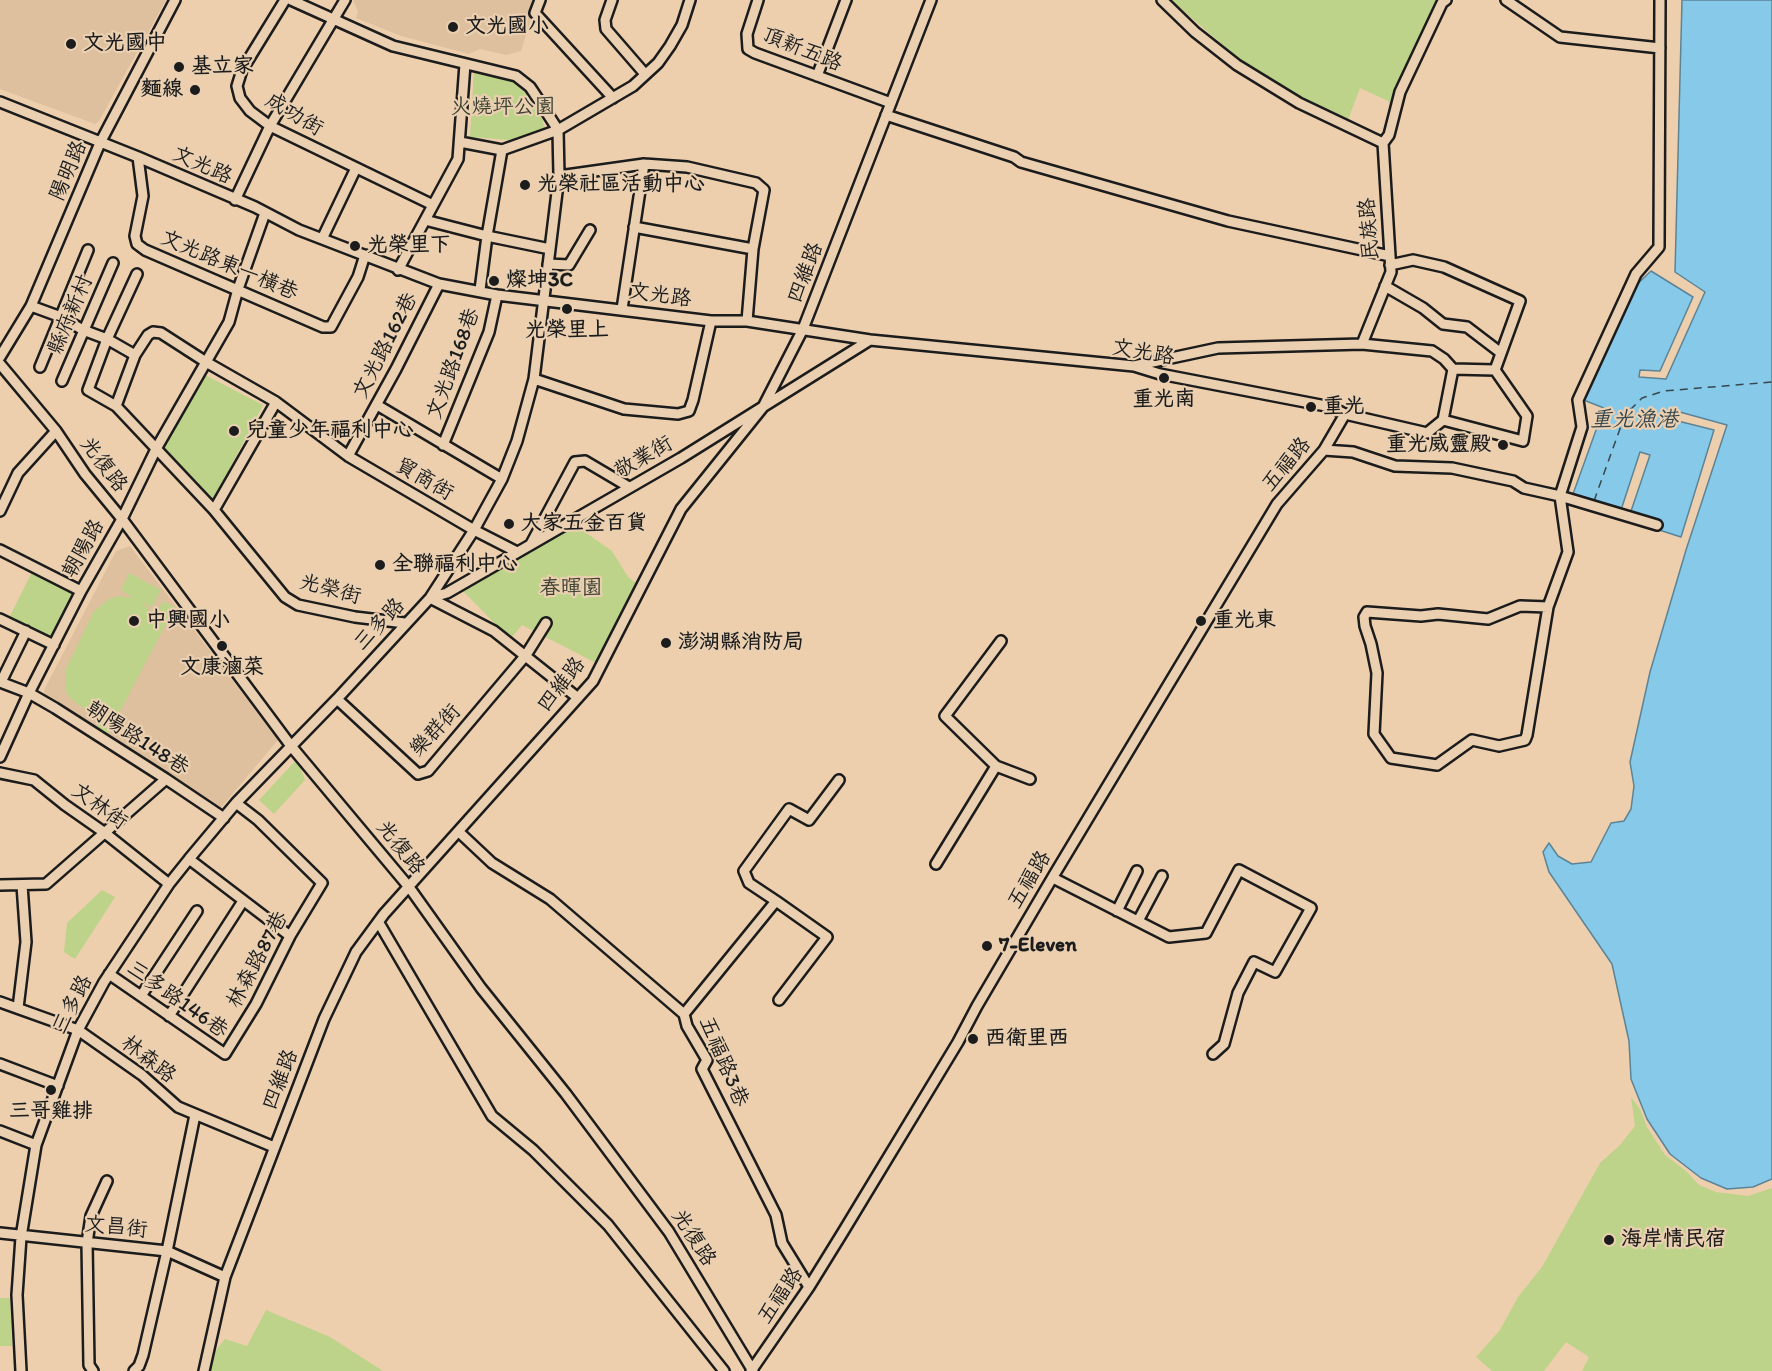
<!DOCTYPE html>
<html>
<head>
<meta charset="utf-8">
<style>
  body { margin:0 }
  canvas { display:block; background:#eecfad }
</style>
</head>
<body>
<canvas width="1772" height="1371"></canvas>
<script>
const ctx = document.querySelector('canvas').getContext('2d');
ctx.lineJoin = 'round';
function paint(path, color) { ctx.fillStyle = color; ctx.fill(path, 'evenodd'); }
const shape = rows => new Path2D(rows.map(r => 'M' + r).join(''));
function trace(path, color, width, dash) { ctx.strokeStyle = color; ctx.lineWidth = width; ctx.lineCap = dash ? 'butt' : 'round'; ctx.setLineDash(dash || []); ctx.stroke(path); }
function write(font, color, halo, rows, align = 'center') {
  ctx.font = font + ' Itim,"LXGW WenKai TC",sans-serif'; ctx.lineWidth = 4.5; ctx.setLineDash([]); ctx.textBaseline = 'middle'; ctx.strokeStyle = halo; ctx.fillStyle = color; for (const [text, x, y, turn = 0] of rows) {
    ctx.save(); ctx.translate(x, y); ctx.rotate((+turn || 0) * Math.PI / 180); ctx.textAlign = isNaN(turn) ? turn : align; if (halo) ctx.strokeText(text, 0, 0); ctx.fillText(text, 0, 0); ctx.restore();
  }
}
paint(shape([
  [0,0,166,0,99,121,95,124,0,89],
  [353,0,537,0,521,51,506,55,480,49,469,54,401,36,356,18,358,12],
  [130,546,278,740,219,810,45,697,44,690,116,551]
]), '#dec09f');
paint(shape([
  [1171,0,1436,0,1437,2,1396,96,1394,113,1388,101,1360,88,1345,128,1293,106],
  [474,69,512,78,534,95,546,131,510,140,470,137],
  [205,375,263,405,211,504,164,448],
  [575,525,612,551,628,577,639,585,598,664,522,625,512,637,509,638,459,587],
  [32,572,75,594,52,641,8,620],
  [129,573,161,590,152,607,142,602,155,616,163,601,175,607,108,734,96,728,104,712,86,710,71,699,66,692,65,671,94,611,109,599,118,596,133,598,121,590],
  [297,759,305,780,274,814,259,800],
  [102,890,115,897,75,959,64,952,67,923],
  [1631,1097,1640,1109,1647,1127,1665,1155,1686,1171,1699,1185,1716,1192,1748,1196,1772,1188,1772,1371,1582,1371,1589,1357,1566,1342,1544,1371,1492,1371,1476,1357,1500,1330,1518,1297,1542,1267,1600,1163,1620,1145,1635,1126],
  [0,1298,10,1298,12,1346,0,1346],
  [266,1310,330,1337,383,1371,209,1371,213,1354,225,1339,247,1346]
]), '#bcd389');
const water = shape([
  [1682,0,1772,0,1772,1179,1753,1187,1727,1189,1701,1178,1670,1154,1647,1119,1631,1079,1629,1041,1612,964,1549,872,1543,852,1549,843,1558,856,1572,864,1591,862,1611,823,1624,821,1631,809,1634,786,1630,762,1650,672,1686,550,1727,425,1669,409,1666,418,1714,430,1681,537,1628,520,1650,455,1640,452,1621,510,1573,494,1604,408,1581,399,1630,291,1651,271,1693,297,1660,371,1640,370,1639,377,1666,379,1705,292,1675,272,1682,0]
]);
paint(water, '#87c9e8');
trace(water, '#5c8496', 1.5);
trace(shape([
  [1594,501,1621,426,1629,411,1642,398,1664,391,1772,382]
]), '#37474f', 1.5, [8, 6]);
const minor = shape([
  [285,0,242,70,237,86,240,98,250,111,270,126,433,205],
  [540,0,535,13,613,98],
  [612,0,605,20,606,29,645,74],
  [758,0,747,34,748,49,755,53,891,103],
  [1162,0,1195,32,1237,65,1299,103,1383,143],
  [1506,0,1560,37,1660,48],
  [817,76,846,0],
  [0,102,138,157,255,207,299,230,439,284,497,295,711,321,747,321,870,340,1134,366,1160,374,1331,407,1345,414,1427,433,1443,420,1453,369,1444,359,1432,351,1362,344,1218,348,1134,366],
  [886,115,1014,157,1021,162,1228,221,1390,256],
  [460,142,502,150,558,130,633,86,658,63,670,46,682,25,690,0],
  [138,157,143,196,135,236,137,244,145,250,323,327,331,327,358,277,365,255],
  [559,176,644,164,687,167,756,183,764,190,753,249,747,321],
  [235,200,270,126,345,0],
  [425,220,487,236,550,249],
  [634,227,753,249],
  [322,239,356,168],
  [548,264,569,265,590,230],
  [1390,265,1413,260,1444,267,1520,301,1495,370,1527,416,1523,441,1443,420],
  [398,270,458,159,465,64],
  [137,274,107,339,88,390,116,406,214,510,285,597,298,605,355,617,405,623],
  [1385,286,1423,308,1443,324,1467,327,1501,353],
  [480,290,487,236,502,150],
  [31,306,61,317,83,330,107,339,135,355],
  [622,309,644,164],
  [1362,344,1391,272,1383,143,1389,135,1400,92,1442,3,1446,0],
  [0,357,31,306,100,143,175,0],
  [0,364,56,431,85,474,122,519,291,746,409,887,481,988,566,1094,669,1232,753,1371],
  [40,367,88,250],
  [1453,369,1495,370],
  [534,379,624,409,678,414,689,411,693,400,711,321],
  [62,381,113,263],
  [377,405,502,479],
  [116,406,135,355,148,335,153,332,161,333,206,362,276,402,348,456,474,530,517,552],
  [443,445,489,332,497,295],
  [1324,450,1353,452,1395,466,1452,468,1513,481,1524,488,1560,496,1657,525],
  [348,456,396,369,439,284],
  [214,510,276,402],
  [0,511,18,473,56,431],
  [531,544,575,462,585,461,629,487],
  [0,550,81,591],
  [430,598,447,593,681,458,870,340],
  [430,598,494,631,578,698],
  [1548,607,1520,606,1488,619,1438,614,1421,616,1367,612,1364,617,1365,626,1371,644,1377,673,1374,734,1391,758,1437,765,1472,740,1499,746,1525,740,1527,735,1548,607,1568,552,1560,496,1582,427,1578,400,1636,274,1659,247,1660,0],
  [0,619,54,645],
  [1001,641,945,716,996,766,1030,779],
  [0,682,29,693,55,708,166,779,224,818],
  [1,682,26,631],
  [337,699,418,774,428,771,526,655,546,623],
  [0,757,29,693,81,591,122,519,156,449,229,322,238,289,265,213],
  [0,773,34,780,65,805,105,833,169,884],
  [459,832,492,863,550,899,684,1014,687,1026,707,1060,702,1069,776,1215,782,1243,809,1287],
  [189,859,290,936],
  [936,864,996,766],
  [1053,878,1169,937,1206,933,1239,870,1311,908,1275,972,1254,962,1238,993,1224,1044,1213,1054],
  [0,885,46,884,166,779],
  [776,901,827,937,779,1000],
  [1117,911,1137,871],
  [1138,921,1162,876],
  [379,923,492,1116,533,1150,608,1225,724,1371],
  [109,974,225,1054,256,1004,290,936,322,883,258,820,236,803],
  [141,996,197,911],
  [0,1002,78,1030,142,1075,178,1107,274,1147],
  [18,1008,26,942,22,885],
  [684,1014,776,901,749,883,744,871,789,809,809,820,839,780],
  [169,1016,243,901],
  [0,1064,58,1086],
  [0,1131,36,1145],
  [0,1233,167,1251,225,1277],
  [21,1371,17,1295,21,1237,36,1145,78,1030,104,982,169,884,189,859,236,803,337,699,430,598,474,530,502,479,517,441,534,379,559,176,558,130,542,105,530,87,516,76,393,46,291,0],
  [93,1371,89,1365,87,1243,91,1216,107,1181],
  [134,1371,139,1366,143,1355,167,1251,195,1115],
  [204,1371,225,1277,324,1019,356,952,384,914,593,681,681,509,763,407,803,329,931,0],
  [751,1371,809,1287,843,1232,958,1042,977,1006,1054,875,1277,504,1324,450,1345,414]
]);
trace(minor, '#1c1c1c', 14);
trace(minor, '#ead0b1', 9);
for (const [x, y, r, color] of [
  [453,27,6,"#1c1c1c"],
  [71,44,6,"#1c1c1c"],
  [179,67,6,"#1c1c1c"],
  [195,90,6,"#1c1c1c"],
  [525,185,6,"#1c1c1c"],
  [355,246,6,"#1c1c1c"],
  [494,281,6,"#1c1c1c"],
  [567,309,6,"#1c1c1c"],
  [1164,378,6,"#1c1c1c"],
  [1311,407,6,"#1c1c1c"],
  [234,431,6,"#1c1c1c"],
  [1503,445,6,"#1c1c1c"],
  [509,524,6,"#1c1c1c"],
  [380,565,6,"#1c1c1c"],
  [134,621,6,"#1c1c1c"],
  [1201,621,6,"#1c1c1c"],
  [666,643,6,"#1c1c1c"],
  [222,646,6,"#1c1c1c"],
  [987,946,6,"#1c1c1c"],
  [973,1039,6,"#1c1c1c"],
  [51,1090,6,"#1c1c1c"],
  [1609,1240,6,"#1c1c1c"]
]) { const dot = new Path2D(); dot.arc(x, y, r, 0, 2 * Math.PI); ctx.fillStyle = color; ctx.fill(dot); trace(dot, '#ead0b1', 2); }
write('bold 21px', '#1c1c1c', '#ead0b1', [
  ["文光國小",465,27],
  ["文光國中",83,44],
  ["基立家",191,67],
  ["麵線",183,90,"right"],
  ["光榮社區活動中心",537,185],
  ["光榮里下",367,246],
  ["燦坤3C",506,281],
  ["光榮里上",567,331,"center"],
  ["重光南",1164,400,"center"],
  ["重光",1323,407],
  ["兒童少年福利中心",246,431],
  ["重光威靈殿",1491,445,"right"],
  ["大家五金百貨",521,524],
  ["全聯福利中心",392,565],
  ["中興國小",146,621],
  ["重光東",1213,621],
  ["澎湖縣消防局",678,643],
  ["文康滷菜",222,668,"center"],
  ["7-Eleven",999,946],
  ["西衛里西",985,1039],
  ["三哥雞排",51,1112,"center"],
  ["海岸情民宿",1621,1240]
], 'left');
write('21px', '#1c1c1c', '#ead0b1', [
  ["頂新五路",802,50,22],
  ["成功街",294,115,31],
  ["文光路",202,166,24],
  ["陽明路",69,171,-67],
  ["民族路",1370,229,-94],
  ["文光路東一橫巷",229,266,23],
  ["四維路",806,273,-69],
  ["文光路",660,296,8],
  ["縣府新村",71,315,-67],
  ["文光路162巷",386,346,-63],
  ["文光路",1143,353,10],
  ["文光路168巷",454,364,-70],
  ["敬業街",644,458,-30],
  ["光復路",103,465,53],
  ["五福路",1287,465,-50],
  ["貿商街",424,480,30],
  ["朝陽路",84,549,-61],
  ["光榮街",330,590,15],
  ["三多路",380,625,-47],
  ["四維路",562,685,-52],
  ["樂群街",436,731,-47],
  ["朝陽路148巷",137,739,33],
  ["文林街",99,807,36],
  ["光復路",400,848,51],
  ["五福路",1030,880,-59],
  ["林森路87巷",258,960,-62],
  ["三多路146巷",177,1000,35],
  ["三多路",73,1005,-63],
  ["林森路",148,1060,38],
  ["五福路3巷",723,1062,67],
  ["四維路",281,1080,-69],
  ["文昌街",116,1228,6],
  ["光復路",693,1238,57],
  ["五福路",781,1296,-56]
]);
write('21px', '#3c4132', '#ead0b1', [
  ["火燒坪公園",503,108],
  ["春暉園",571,589]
]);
write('italic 22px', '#37474f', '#ead0b1', [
  ["重光漁港",1634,420]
]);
</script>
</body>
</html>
